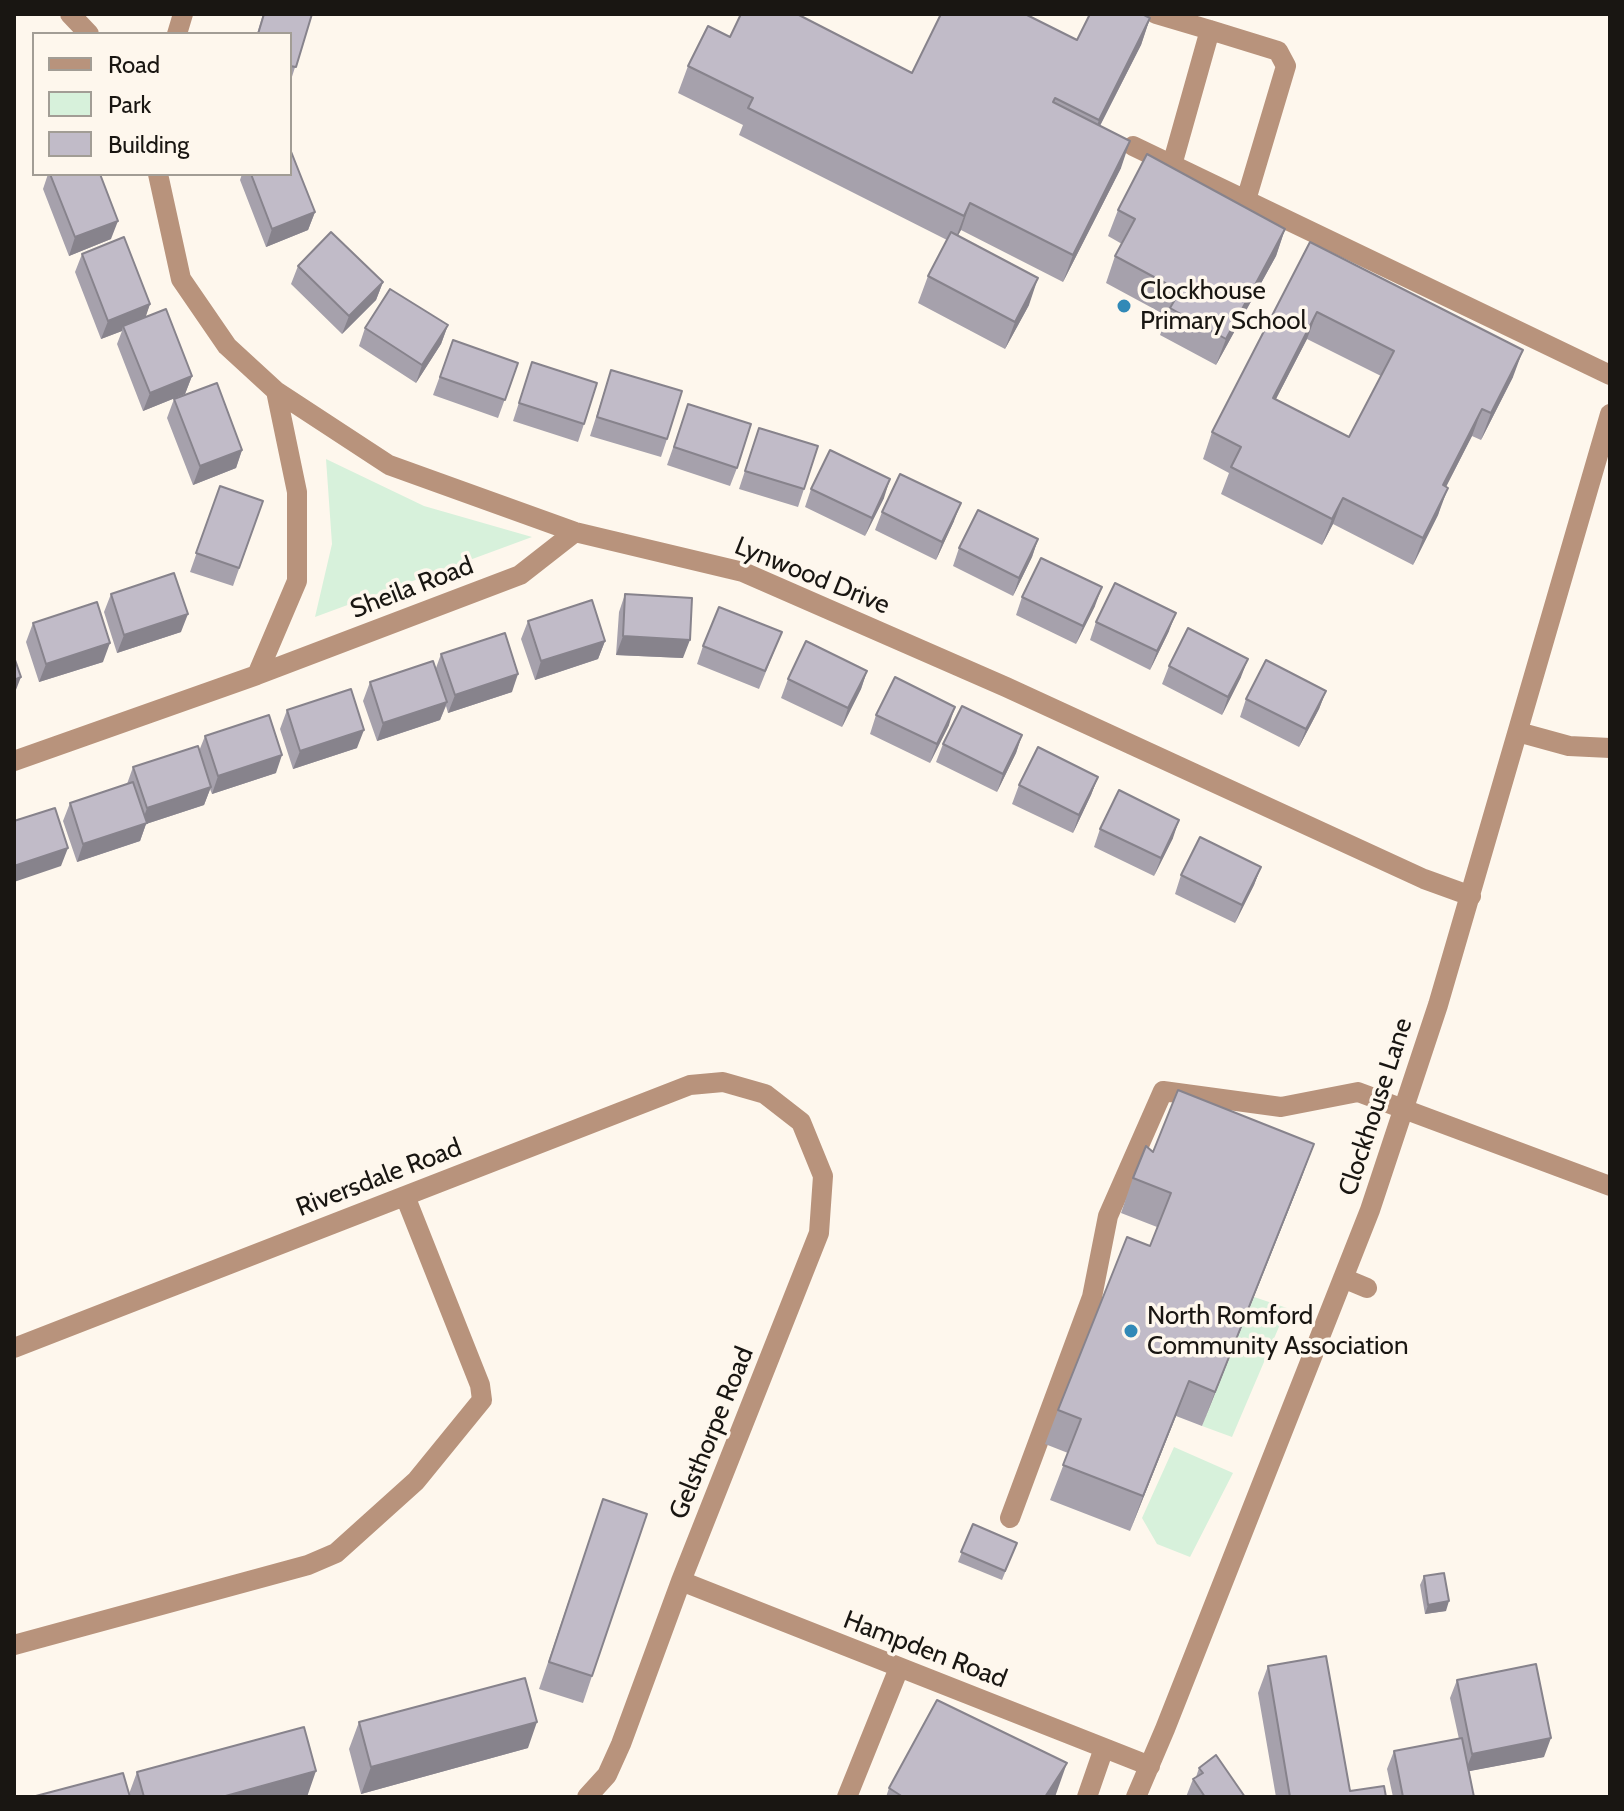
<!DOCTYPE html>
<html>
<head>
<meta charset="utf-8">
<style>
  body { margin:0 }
  #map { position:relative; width:1624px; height:1811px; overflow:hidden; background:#fef7ed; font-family:Cabin,sans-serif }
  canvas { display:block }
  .frame { position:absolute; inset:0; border:16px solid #191612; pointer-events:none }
  .legend { position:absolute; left:32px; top:32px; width:260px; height:144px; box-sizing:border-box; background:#fef7ed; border:2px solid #a29d95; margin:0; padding:10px 14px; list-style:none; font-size:24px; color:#191612 }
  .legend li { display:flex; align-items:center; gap:16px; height:40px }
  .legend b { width:40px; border:2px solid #a29d95 }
</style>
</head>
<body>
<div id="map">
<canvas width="1624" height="1811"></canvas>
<div class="frame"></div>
<ul class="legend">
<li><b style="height:10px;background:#b8937c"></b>Road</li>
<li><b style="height:22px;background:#d7f1db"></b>Park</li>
<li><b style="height:22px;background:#c1bbc8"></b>Building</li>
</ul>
</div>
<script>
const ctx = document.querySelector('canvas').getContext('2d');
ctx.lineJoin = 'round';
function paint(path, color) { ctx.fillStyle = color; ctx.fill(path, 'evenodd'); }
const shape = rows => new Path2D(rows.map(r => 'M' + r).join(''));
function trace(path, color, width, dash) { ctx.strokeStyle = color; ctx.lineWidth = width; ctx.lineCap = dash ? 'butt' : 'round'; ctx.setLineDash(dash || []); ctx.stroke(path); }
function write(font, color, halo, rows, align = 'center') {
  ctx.font = font + ' Cabin,sans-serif'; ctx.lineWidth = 7; ctx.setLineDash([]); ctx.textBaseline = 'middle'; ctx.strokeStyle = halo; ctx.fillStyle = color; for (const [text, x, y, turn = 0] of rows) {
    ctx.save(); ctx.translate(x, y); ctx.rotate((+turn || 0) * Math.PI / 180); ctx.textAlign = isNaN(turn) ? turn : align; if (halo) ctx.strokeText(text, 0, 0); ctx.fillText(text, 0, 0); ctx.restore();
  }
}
paint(shape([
  [326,459,424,506,532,537,315,617,332,544],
  [1254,1297,1287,1308,1232,1437,1202,1426],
  [1174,1447,1233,1473,1190,1557,1157,1544,1142,1518]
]), '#d7f1db');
trace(shape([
  [70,14,89,34],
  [1156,14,1210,30],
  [177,34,183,14],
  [1133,146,1610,375],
  [1172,165,1210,30,1278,51,1286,66,1246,200],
  [158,174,181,279,227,346,276,391,389,465,575,532,743,572,1006,687,1424,879,1471,896],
  [257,675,297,581,297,492,276,391],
  [1518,732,1569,746,1610,748],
  [14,761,257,675,520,575,575,532],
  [1343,1278,1367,1288],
  [14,1348,690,1085,723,1082,765,1094,801,1122,823,1176,819,1233,681,1581,621,1744,607,1775,587,1797],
  [1010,1518,1092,1297,1108,1216,1163,1091,1281,1107,1358,1092,1610,1186],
  [681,1581,1150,1766],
  [14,1645,308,1565,336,1553,416,1481,482,1400,480,1385,405,1196],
  [847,1797,899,1668],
  [1087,1797,1104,1748],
  [1136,1797,1165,1729,1370,1210,1438,1005,1610,414]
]), '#b8937c', 20);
paint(shape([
  [263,14,312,14,290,83,290,34,257,34],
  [741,14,801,14,799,16,912,73,1077,40,1150,18,1141,45,1100,126,1121,168,1063,282,961,230,958,235,1029,305,1005,349,918,303,928,276,947,240,739,135,743,125,678,93,688,66,730,37],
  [48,174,100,174,111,239,69,256,43,189],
  [242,174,290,174,315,212,308,230,266,247,240,180],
  [1118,210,1285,229,1276,256,1216,365,1160,335,1167,316,1106,283,1115,256,1122,244,1108,236],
  [1310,242,1513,377,1481,440,1472,436,1446,487,1438,515,1413,565,1333,524,1322,545,1221,494,1229,473,1203,459,1212,432],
  [1307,339,1381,376,1349,437,1276,399],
  [82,254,150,304,145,317,192,376,185,394,143,411,117,344,122,331,101,339,75,272],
  [298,266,383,282,376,300,342,334,291,284],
  [448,325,441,344,416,383,359,346,365,328],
  [453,340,518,363,498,418,433,395],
  [532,362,584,424,578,442,513,421],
  [611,370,667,439,661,457,590,436],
  [174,399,242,450,236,468,193,485,167,418],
  [682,422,737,468,730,486,667,465],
  [759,428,804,489,798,507,739,489],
  [220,486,263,501,233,586,190,572],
  [811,489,884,498,865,536,805,507],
  [882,512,954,521,936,560,875,530],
  [1038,539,1032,557,1013,596,953,566,959,548],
  [111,594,181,632,117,653,104,612],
  [625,594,683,658,616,655,619,612],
  [1022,597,1095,606,1076,644,1016,615],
  [528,621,605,641,598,659,535,680,521,639],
  [1096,622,1169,631,1150,670,1090,640],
  [33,623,103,662,39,682,26,642],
  [782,632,759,689,697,664,703,646],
  [441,654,512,692,448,713,446,706,440,720,377,741,363,701,370,682,436,668],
  [1169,666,1241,677,1222,715,1162,684],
  [867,671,861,689,842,727,781,698,788,679],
  [1326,691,1319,709,1299,747,1240,717,1246,699],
  [287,710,357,748,293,769,280,729],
  [876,715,949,725,930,763,870,734],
  [1022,735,1016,753,997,792,936,762,943,744],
  [205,736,276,773,212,794,210,789,204,805,146,824,140,841,77,862,63,821,70,803,127,784,133,767,199,751],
  [1098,777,1091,795,1073,833,1012,804,1019,785],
  [1100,829,1173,838,1154,876,1094,847],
  [1261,867,1254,885,1235,923,1175,894,1181,875],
  [1314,1144,1301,1179,1202,1426,1176,1416,1130,1531,1050,1500,1068,1453,1045,1444,1058,1410,1150,1246,1157,1227,1121,1213,1133,1178,1153,1152],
  [603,1499,592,1676,583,1703,539,1689],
  [973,1524,1017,1543,1002,1580,958,1562],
  [1424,1576,1446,1611,1425,1614,1420,1585],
  [1268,1666,1350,1791,1386,1797,1276,1797,1258,1693],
  [1457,1680,1544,1757,1469,1771,1474,1797,1393,1797,1387,1769,1394,1751,1459,1739,1450,1698],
  [359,1722,528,1748,361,1794,349,1749],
  [1199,1768,1245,1797,1186,1797,1193,1779,1196,1777],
  [137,1772,307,1797,32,1797,129,1794],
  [889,1788,1055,1797,886,1797]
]), '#a6a1ac');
paint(shape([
  [1150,18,1141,45,1089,147,1099,120],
  [1130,141,1121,168,1063,282,1073,255],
  [970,203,961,230,954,243,964,216],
  [315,212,308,230,266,247,272,229],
  [118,221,111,239,69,256,75,237],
  [1285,229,1276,256,1216,365,1226,339],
  [1038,278,1029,305,1005,349,1015,322],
  [383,282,376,300,342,334,349,316],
  [150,304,144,322,123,326,122,331,101,339,108,321],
  [1317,312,1307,339,1263,424,1273,398],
  [448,325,441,344,416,383,422,365],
  [1523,350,1513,377,1481,440,1491,413],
  [192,376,185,394,143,411,150,393],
  [1482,409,1472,436,1433,512,1443,485],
  [242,450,236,468,193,485,200,466],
  [890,479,884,498,865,536,872,518],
  [1448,488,1438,515,1413,565,1423,538],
  [1343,498,1333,524,1322,545,1332,519],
  [961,503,954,521,936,560,942,542],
  [1038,539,1032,557,1013,596,1019,578],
  [1102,587,1095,606,1076,644,1083,626],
  [1176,613,1169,631,1150,670,1157,651],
  [188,614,181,632,117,653,124,635],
  [623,636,690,640,683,658,616,655],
  [605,641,598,659,535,680,541,661],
  [110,643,103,662,39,682,46,664],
  [1248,659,1241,677,1222,715,1228,697],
  [867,671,861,689,842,727,848,708],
  [518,674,512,692,448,713,455,695],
  [21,677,14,695,14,680],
  [1326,691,1319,709,1299,747,1306,729],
  [447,702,440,720,377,741,383,723],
  [955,707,949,725,930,763,937,744],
  [364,730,357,748,293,769,300,751],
  [1022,735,1016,753,997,792,1003,774],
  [282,755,276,773,212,794,218,776],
  [1098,777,1091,795,1073,833,1079,815],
  [211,787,204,805,146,824,140,841,77,862,83,844,141,825,147,808],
  [1179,820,1173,838,1154,876,1161,858],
  [68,848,61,866,14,882,14,866],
  [1261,867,1254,885,1235,923,1242,905],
  [1314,1144,1301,1179,1202,1426,1215,1392],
  [1189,1381,1176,1416,1130,1531,1143,1496],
  [1449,1601,1446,1611,1425,1614,1428,1605],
  [537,1722,528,1748,361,1794,371,1767],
  [1551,1738,1544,1757,1465,1772,1472,1754],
  [1067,1763,1055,1797,1045,1797],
  [316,1771,307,1797,222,1797]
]), '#87838c');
const building = shape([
  [264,14,312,14,296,67,290,66,290,34,258,34,264,14],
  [741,14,797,14,912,73,941,14,1025,14,1077,40,1090,14,1142,14,1150,18,1099,120,1055,98,1053,102,1130,141,1073,255,970,203,964,216,748,108,753,98,688,66,708,26,730,37,741,14],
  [290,149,315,212,272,229,251,174,290,174,290,149],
  [1147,154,1285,229,1226,339,1170,308,1180,291,1115,256,1135,219,1118,210,1147,154],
  [50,174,100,174,118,221,75,237,50,174],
  [331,232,383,282,349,316,298,266,331,232],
  [951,232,1038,278,1015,322,928,276,951,232],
  [124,237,150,304,108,321,82,254,124,237],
  [1310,242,1523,350,1491,413,1482,409,1443,485,1448,488,1423,538,1343,498,1332,519,1231,467,1241,447,1212,432,1310,242],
  [1317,312,1394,351,1349,437,1273,398,1317,312],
  [390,289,448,325,422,365,365,328,390,289],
  [166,309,192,376,150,393,123,326,166,309],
  [453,340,518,363,505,400,440,377,453,340],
  [532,362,597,383,584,424,519,403,532,362],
  [611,370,682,391,667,439,597,417,611,370],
  [217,383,242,450,200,466,174,399,217,383],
  [688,404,751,424,737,468,674,447,688,404],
  [759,428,818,446,804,489,745,471,759,428],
  [830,450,890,479,872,518,811,489,830,450],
  [900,474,961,503,942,542,882,512,900,474],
  [220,486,263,501,239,568,196,553,220,486],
  [978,510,1038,539,1019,578,959,548,978,510],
  [1041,558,1102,587,1083,626,1022,597,1041,558],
  [174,573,188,614,124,635,111,594,174,573],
  [1115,583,1176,613,1157,651,1096,622,1115,583],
  [625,594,692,598,690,640,623,636,625,594],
  [592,600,605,641,541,661,528,621,592,600],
  [97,602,110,643,46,664,33,623,97,602],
  [719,607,782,632,765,671,703,646,719,607],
  [1188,628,1248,659,1228,697,1169,666,1188,628],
  [505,633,518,674,455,695,441,654,505,633],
  [806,641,867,671,848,708,788,679,806,641],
  [14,657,21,677,14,680,14,657],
  [1266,660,1326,691,1306,729,1246,699,1266,660],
  [433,661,447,702,383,723,370,682,433,661],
  [895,677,955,707,937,744,876,715,895,677],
  [351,689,364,730,300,751,287,710,351,689],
  [962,706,1022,735,1003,774,943,744,962,706],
  [269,715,282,755,218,776,205,736,269,715],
  [198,746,211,787,147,808,133,767,198,746],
  [1038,747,1098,777,1079,815,1019,785,1038,747],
  [133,782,147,823,83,844,70,803,133,782],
  [1119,790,1179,820,1161,858,1100,829,1119,790],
  [55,808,68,848,14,866,14,821,55,808],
  [1200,837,1261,867,1242,905,1181,875,1200,837],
  [1178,1090,1314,1144,1215,1392,1189,1381,1143,1496,1063,1465,1081,1419,1058,1410,1127,1237,1150,1246,1171,1193,1133,1178,1146,1146,1153,1152,1178,1090],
  [603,1499,647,1514,592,1676,549,1662,603,1499],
  [973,1524,1017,1543,1005,1571,961,1552,973,1524],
  [1444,1573,1449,1601,1428,1605,1424,1576,1444,1573],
  [1326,1656,1350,1791,1384,1786,1386,1797,1290,1797,1268,1666,1326,1656],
  [1536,1664,1551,1738,1472,1754,1457,1680,1536,1664],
  [525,1678,537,1722,371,1767,359,1722,525,1678],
  [937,1700,1067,1763,1045,1797,903,1797,889,1788,937,1700],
  [304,1727,316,1771,222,1797,144,1797,137,1772,304,1727],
  [1462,1738,1474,1797,1403,1797,1394,1751,1462,1738],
  [1216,1755,1245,1797,1205,1797,1193,1779,1203,1773,1199,1768,1216,1755],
  [123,1773,130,1797,32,1797,123,1773]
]);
paint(building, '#c1bbc8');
trace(building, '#87838c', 2);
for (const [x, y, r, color] of [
  [1124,306,8,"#3189b7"],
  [1131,1331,8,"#3189b7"]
]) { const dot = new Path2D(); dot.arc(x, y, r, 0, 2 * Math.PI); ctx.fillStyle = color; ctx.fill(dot); trace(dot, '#fef7ed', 3); }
write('26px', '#191612', '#fef7ed', [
  ["Clockhouse",1140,291],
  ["Primary School",1140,321],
  ["North Romford",1147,1316],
  ["Community Association",1147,1346]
], 'left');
write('26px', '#191612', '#fef7ed', [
  ["Lynwood Drive",812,576,22],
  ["Sheila Road",412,588,-21],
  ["Clockhouse Lane",1376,1107,-72],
  ["Riversdale Road",379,1178,-21],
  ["Gelsthorpe Road",712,1433,-68],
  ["Hampden Road",925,1650,21]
]);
</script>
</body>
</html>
